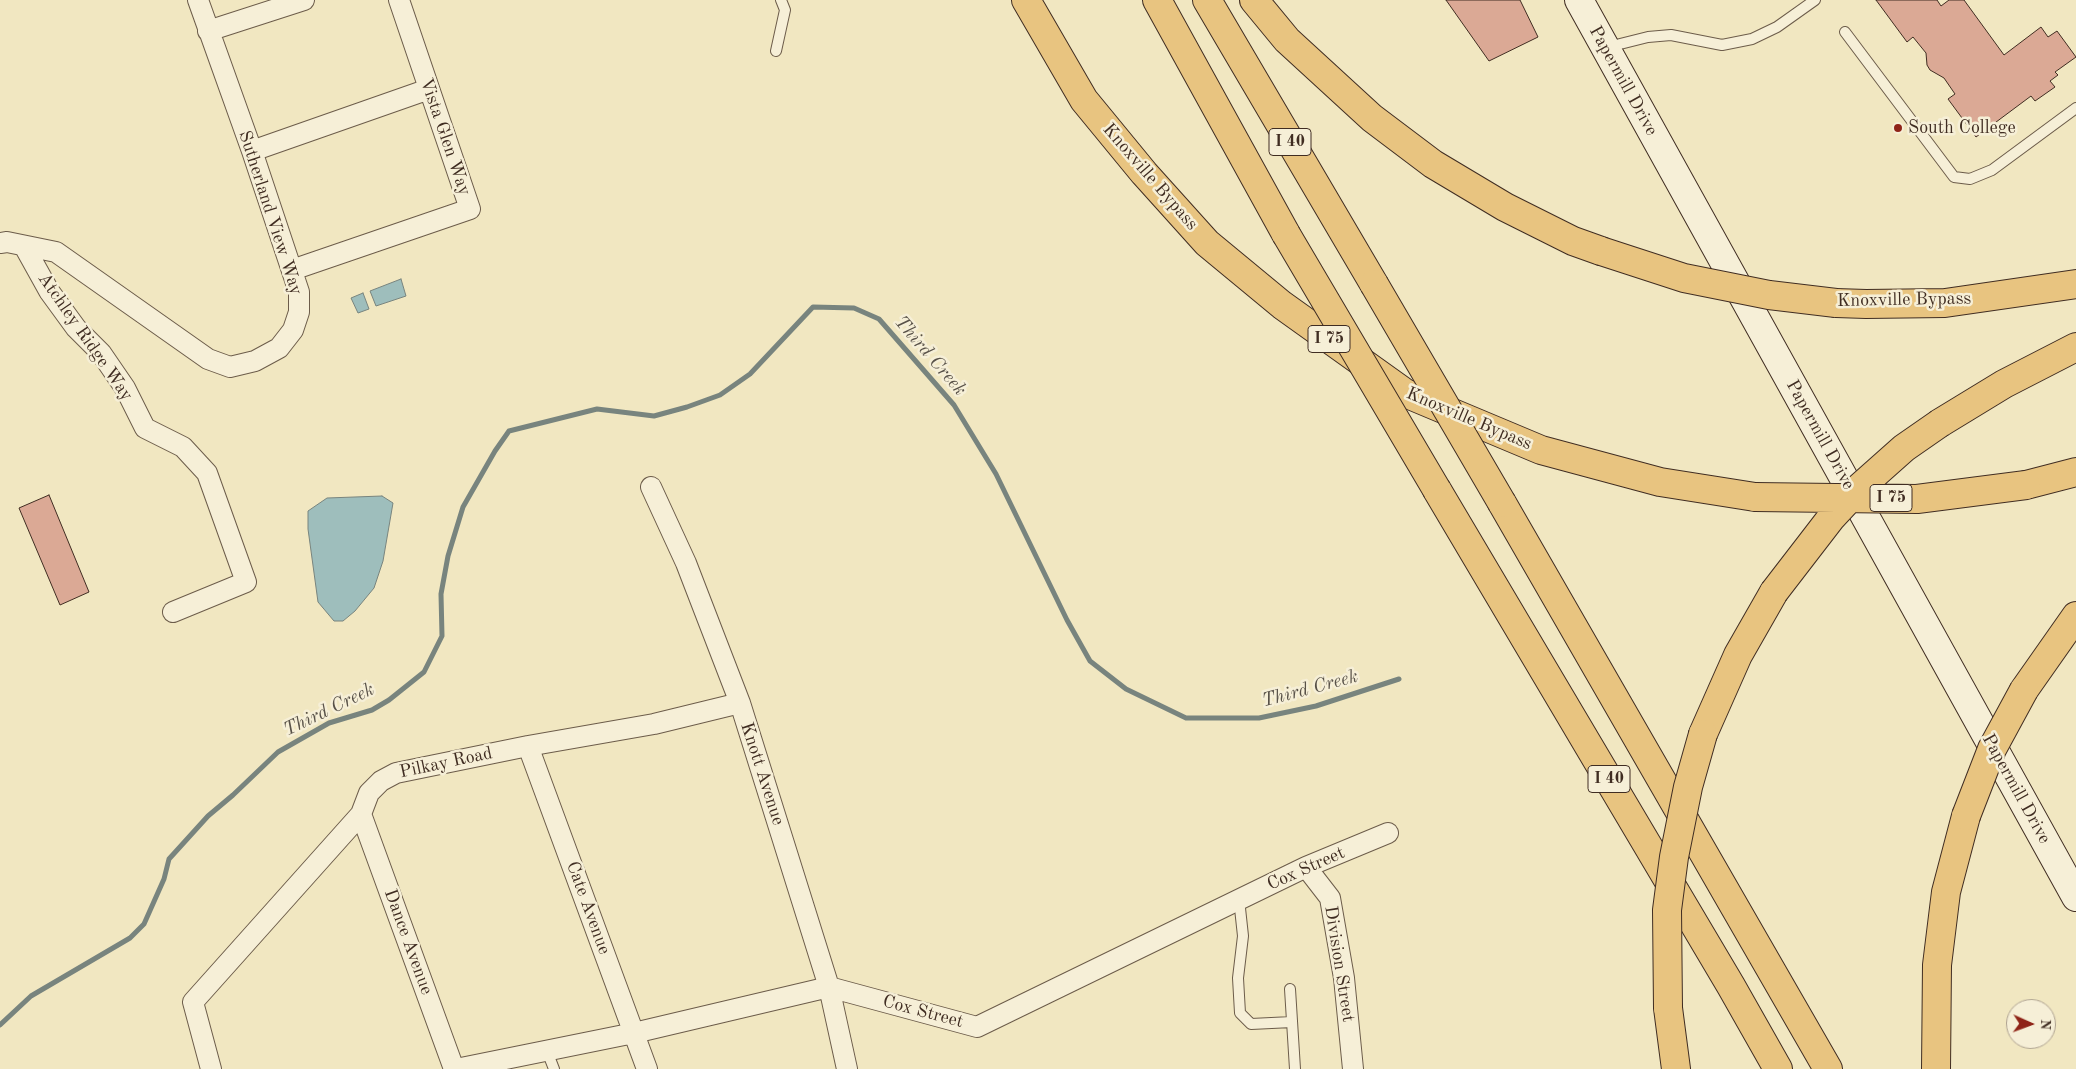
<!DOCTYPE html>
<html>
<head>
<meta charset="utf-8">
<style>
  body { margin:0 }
  #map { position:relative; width:2076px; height:1069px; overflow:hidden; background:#f1e7c1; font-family:"Old Standard TT",serif }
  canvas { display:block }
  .north { position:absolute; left:2006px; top:999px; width:50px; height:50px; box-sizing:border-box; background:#f6efd7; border:1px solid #ada18f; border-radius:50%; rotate:92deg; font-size:14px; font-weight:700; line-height:20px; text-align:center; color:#402d22 }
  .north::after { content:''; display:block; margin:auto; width:18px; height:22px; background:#8f2418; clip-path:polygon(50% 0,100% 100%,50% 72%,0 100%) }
</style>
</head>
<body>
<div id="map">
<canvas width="2076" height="1069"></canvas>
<div class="north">N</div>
</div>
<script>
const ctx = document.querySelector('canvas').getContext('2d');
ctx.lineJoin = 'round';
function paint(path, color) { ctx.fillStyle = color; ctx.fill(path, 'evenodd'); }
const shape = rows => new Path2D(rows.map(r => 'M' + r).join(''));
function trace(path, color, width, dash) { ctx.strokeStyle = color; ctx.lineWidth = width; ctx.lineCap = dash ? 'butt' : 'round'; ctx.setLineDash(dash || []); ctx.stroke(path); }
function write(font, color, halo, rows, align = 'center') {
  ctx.font = font + ' "Old Standard TT",serif'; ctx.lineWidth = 5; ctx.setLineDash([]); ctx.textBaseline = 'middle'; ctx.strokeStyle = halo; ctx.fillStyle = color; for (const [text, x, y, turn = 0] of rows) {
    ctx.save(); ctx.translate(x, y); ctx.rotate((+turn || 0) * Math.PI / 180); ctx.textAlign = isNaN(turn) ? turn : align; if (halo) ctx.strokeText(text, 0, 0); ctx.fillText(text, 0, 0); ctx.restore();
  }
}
const water = shape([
  [401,279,406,296,376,306,370,291,401,279],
  [363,293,369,309,358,313,351,298,363,293],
  [382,496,393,503,383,561,374,588,355,611,343,621,334,621,318,602,308,529,308,511,327,498,382,496]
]);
paint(water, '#9ebebc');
trace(water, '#78847e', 1);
trace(shape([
  [0,1025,31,996,130,938,144,924,164,879,169,859,208,816,233,795,278,752,329,723,372,710,389,700,424,672,442,636,441,594,448,556,463,507,495,451,509,431,597,409,654,416,687,407,720,395,750,374,813,307,854,308,879,319,954,405,996,474,1067,620,1090,661,1126,689,1186,718,1259,718,1316,706,1399,679]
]), '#78847e', 5);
const building = shape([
  [1446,0,1520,0,1538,37,1489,61,1446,0],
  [1876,0,1937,0,1941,6,1949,0,1964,0,2004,55,2041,27,2048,37,2057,31,2076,57,2055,72,2058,75,2050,81,2055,87,2035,101,2031,96,1976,137,1948,99,1955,94,1944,78,1930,70,1927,65,1926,53,1913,37,1907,42,1876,0],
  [49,495,89,592,60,605,19,508,49,495]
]);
paint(building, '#dba995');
trace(building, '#402d22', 1);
const service = shape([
  [1845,32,1954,177,1970,179,1992,170,2076,108],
  [1608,47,1648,37,1671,35,1722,45,1752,39,1777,27,1815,0],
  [776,51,785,10,781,0],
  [1239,899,1243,936,1238,978,1240,1013,1251,1024,1292,1022],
  [1290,989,1295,1069],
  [547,1051,554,1069]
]);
const minor = shape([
  [208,31,304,0],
  [252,151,429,89],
  [0,243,7,242,56,252,208,359,230,367,255,361,279,348,293,330,299,312,299,292,252,151,198,0],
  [24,246,49,291,76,328,101,353,125,388,145,428,183,447,207,473,246,582,173,612],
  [292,270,470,209,399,0],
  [651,487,686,563,740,703,829,987,847,1069],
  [528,746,647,1069],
  [361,814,454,1069],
  [1306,867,1330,898,1344,978,1353,1069],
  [211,1069,193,1002,361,814,369,793,381,781,396,773,528,746,654,724,740,703],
  [456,1069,634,1033,829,987,977,1027,1306,867,1388,833]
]);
const secondary = shape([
  [1579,0,2076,897]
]);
const motorway = shape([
  [1026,0,1084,100,1144,173,1207,243,1282,305,1405,393,1541,450,1660,482,1755,497],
  [1157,0,1286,234],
  [1207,0,1374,284],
  [1254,0,1287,40,1372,118,1433,164,1505,207,1573,241,1601,251],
  [1836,303,1866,304,1945,303,2076,284],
  [1940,423,2004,384,2076,347],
  [2026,485,2076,472],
  [1437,490,1731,986,1778,1069],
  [1502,503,1828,1069],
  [2024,690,2076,616],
  [1703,734,1738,655,1774,592],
  [1668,1008,1676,1069],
  [1936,1069,1937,965,1946,892,1966,816]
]);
trace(service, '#6c5c4a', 12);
trace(minor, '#6c5c4a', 22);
trace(secondary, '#402d22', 30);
trace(motorway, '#402d22', 30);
trace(service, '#f6efd7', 10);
trace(minor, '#f6efd7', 20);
trace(secondary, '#f6efd7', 28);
trace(motorway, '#e8c480', 28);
const motorwayBridge = shape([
  [1286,234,1437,490],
  [1601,251,1684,278,1769,295,1836,303],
  [1374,284,1502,503],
  [1755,497,1917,499,2026,485],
  [1774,592,1831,518,1859,488,1904,448,1940,423],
  [1966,816,1992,749,2024,690],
  [1668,1008,1667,910,1674,857,1688,787,1703,734]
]);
trace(motorwayBridge, '#402d22', 30, []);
trace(motorwayBridge, '#e8c480', 28);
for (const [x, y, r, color] of [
  [1898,128,5,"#8f2418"]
]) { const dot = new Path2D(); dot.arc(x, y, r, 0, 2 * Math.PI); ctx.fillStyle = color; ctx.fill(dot); trace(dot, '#f6efd7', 2); }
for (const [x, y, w] of [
  [1290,142,42],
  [1329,339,42],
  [1891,498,42],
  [1609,779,42]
]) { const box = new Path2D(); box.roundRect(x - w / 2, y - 13.5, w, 27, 4); ctx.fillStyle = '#f6efd7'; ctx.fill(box); trace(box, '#402d22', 1); }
write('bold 16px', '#402d22', null, [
  ["I 40",1290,142],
  ["I 75",1329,339],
  ["I 75",1891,498],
  ["I 40",1609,779]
]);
write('18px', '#402d22', '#f6efd7', [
  ["Papermill Drive",1623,81,61],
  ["Vista Glen Way",445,137,71],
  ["Knoxville Bypass",1150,177,49],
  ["Sutherland View Way",270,213,72],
  ["Knoxville Bypass",1904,300,-1],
  ["Atchley Ridge Way",85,337,55],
  ["Knoxville Bypass",1469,419,23],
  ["Papermill Drive",1820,435,61],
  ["Pilkay Road",446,763,-12],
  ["Knott Avenue",762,774,72],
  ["Papermill Drive",2016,789,61],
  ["Cox Street",1306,869,-24],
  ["Cate Avenue",588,908,70],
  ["Dance Avenue",408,942,70],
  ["Division Street",1339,964,81],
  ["Cox Street",923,1012,15]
]);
write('18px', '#402d22', '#f6efd7', [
  ["South College",1908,128]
], 'left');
write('italic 19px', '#585148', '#f6efd7', [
  ["Third Creek",930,356,49],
  ["Third Creek",1310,689,-15],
  ["Third Creek",329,710,-26]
]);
</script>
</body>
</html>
